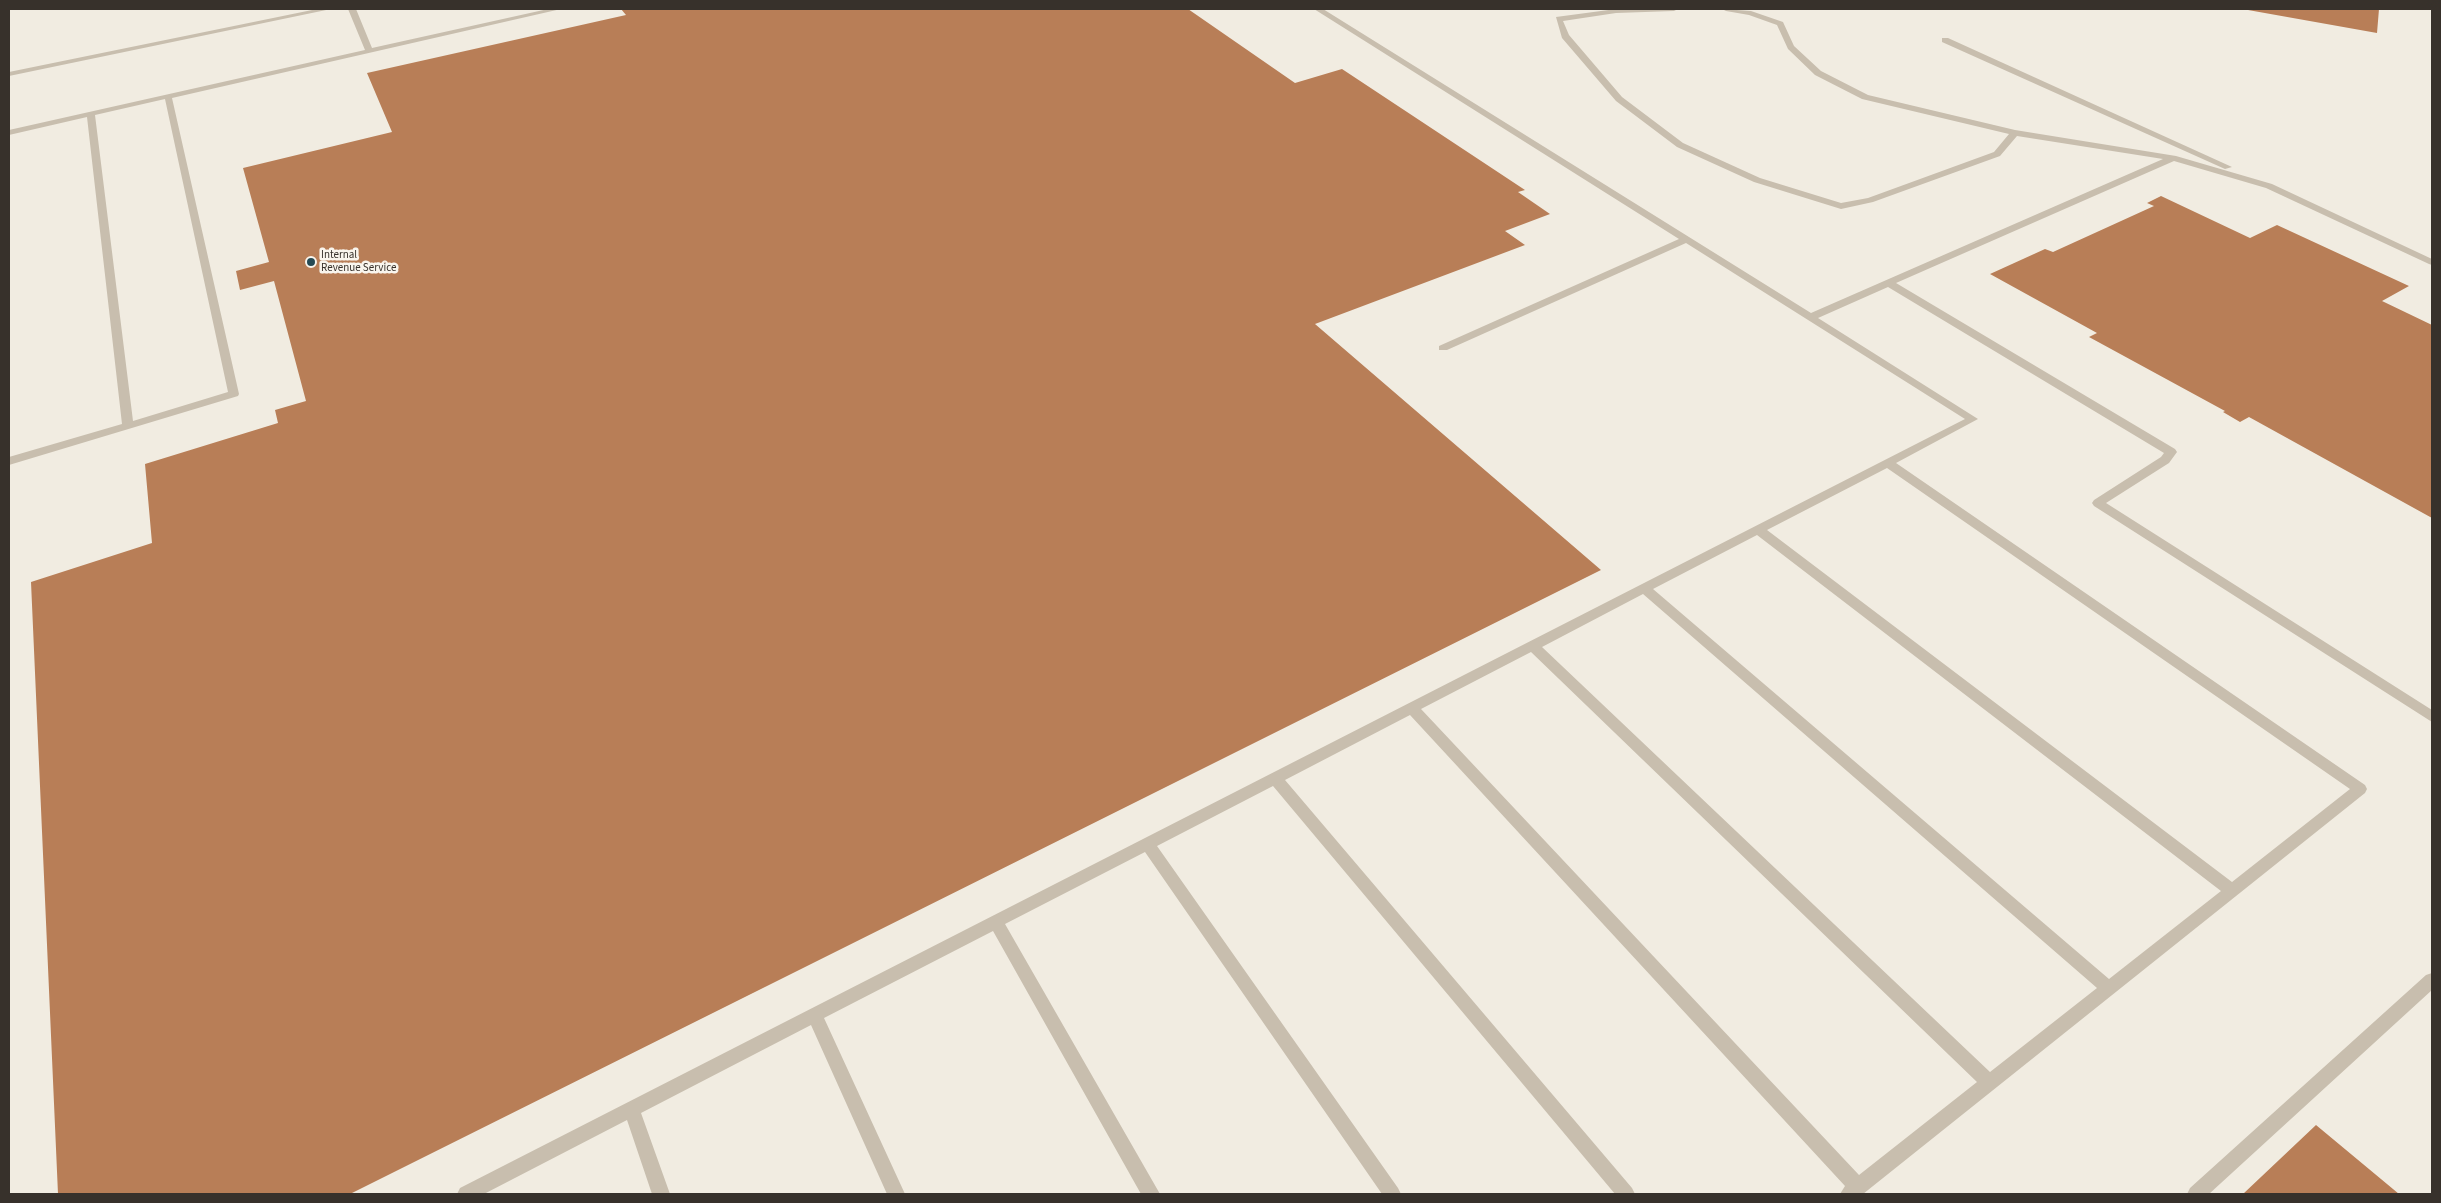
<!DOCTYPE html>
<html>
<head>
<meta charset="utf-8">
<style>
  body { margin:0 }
  #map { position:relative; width:2441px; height:1203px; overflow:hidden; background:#f1ece1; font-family:"Source Sans 3",sans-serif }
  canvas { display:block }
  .frame { position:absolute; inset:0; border:10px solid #37312b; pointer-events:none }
</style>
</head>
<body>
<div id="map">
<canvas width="2441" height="1203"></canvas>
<div class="frame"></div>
</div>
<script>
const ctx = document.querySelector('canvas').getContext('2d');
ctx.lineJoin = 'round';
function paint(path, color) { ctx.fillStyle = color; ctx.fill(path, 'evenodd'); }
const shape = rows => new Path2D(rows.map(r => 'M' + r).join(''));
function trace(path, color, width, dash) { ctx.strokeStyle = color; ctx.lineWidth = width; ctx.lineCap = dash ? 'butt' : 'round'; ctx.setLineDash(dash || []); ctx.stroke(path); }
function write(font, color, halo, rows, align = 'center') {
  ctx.font = font + ' "Source Sans 3",sans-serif'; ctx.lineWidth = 5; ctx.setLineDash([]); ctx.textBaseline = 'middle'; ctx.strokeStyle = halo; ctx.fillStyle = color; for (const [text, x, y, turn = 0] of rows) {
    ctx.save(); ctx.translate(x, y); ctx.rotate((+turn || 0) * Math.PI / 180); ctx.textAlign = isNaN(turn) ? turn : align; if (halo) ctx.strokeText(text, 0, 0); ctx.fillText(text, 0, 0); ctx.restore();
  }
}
paint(shape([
  [621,9,1188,9,1295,83,1342,69,1525,190,1518,192,1550,214,1505,231,1525,245,1315,324,1601,570,350,1194,58,1194,31,582,152,543,145,464,278,423,275,410,306,401,274,281,240,290,236,271,269,262,243,168,392,132,367,73,626,15],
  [2248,9,2379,9,2377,33,2248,10],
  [2161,196,2250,238,2277,225,2409,286,2382,301,2432,325,2432,518,2249,417,2240,422,2223,412,2225,411,2089,337,2097,333,1990,274,2045,249,2053,252,2154,206,2147,203],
  [2316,1125,2399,1194,2243,1194]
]), '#b87e57');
paint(shape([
  [317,9,331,9,9,76,9,72,317,9],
  [348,9,356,9,372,48,548,9,561,9,172,98,239,394,238,396,9,465,9,457,122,424,87,117,9,135,9,130,365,50,348,9],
  [165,99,228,392,133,421,95,115,165,99],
  [1314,9,1323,9,1811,313,2163,159,2017,136,2000,156,1873,202,1841,209,1754,182,1677,147,1616,101,1562,38,1556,17,1616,9,1678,9,1674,11,1616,13,1563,21,1569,35,1622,97,1683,143,1760,178,1841,203,1868,198,1994,152,2009,134,1862,99,1815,75,1788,49,1777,25,1749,15,1726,11,1722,9,1751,11,1783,22,1794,46,1821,71,1868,95,2015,130,2176,156,2272,184,2432,259,2432,265,2429,264,2266,188,2174,161,1896,283,2175,449,2177,452,2169,463,2106,503,2432,710,2432,722,2094,506,2092,503,2094,500,2161,457,2164,453,1888,287,1818,318,1978,419,1896,463,2365,785,2367,789,2365,793,1863,1194,1840,1194,1845,1186,1410,715,1285,780,1632,1188,1635,1194,1615,1194,1273,786,1157,846,1398,1188,1401,1194,1382,1194,1145,852,1005,924,1160,1194,1141,1194,993,931,824,1018,905,1194,887,1194,811,1025,641,1113,670,1194,652,1194,627,1120,484,1194,457,1194,460,1188,1965,419,1686,243,1447,350,1439,350,1439,346,1679,239,1314,9],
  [1887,468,2350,789,2232,882,1767,530,1887,468],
  [1757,535,2221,891,2109,979,1653,589,1757,535],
  [1643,594,2097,988,1990,1072,1542,647,1643,594],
  [1531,652,1977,1082,1859,1175,1421,709,1531,652],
  [1942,38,1948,38,2232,167,2225,169,1942,42,1942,38],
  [2432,973,2432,990,2209,1194,2187,1194,2190,1188,2426,975,2432,973]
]), '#c8beae');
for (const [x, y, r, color] of [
  [311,262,5,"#254a54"]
]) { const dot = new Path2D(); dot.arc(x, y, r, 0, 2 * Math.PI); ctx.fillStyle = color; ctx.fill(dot); trace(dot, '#f9f5ed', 2); }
write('11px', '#37312b', '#f9f5ed', [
  ["Internal",321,256],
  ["Revenue Service",321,269]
], 'left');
</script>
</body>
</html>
